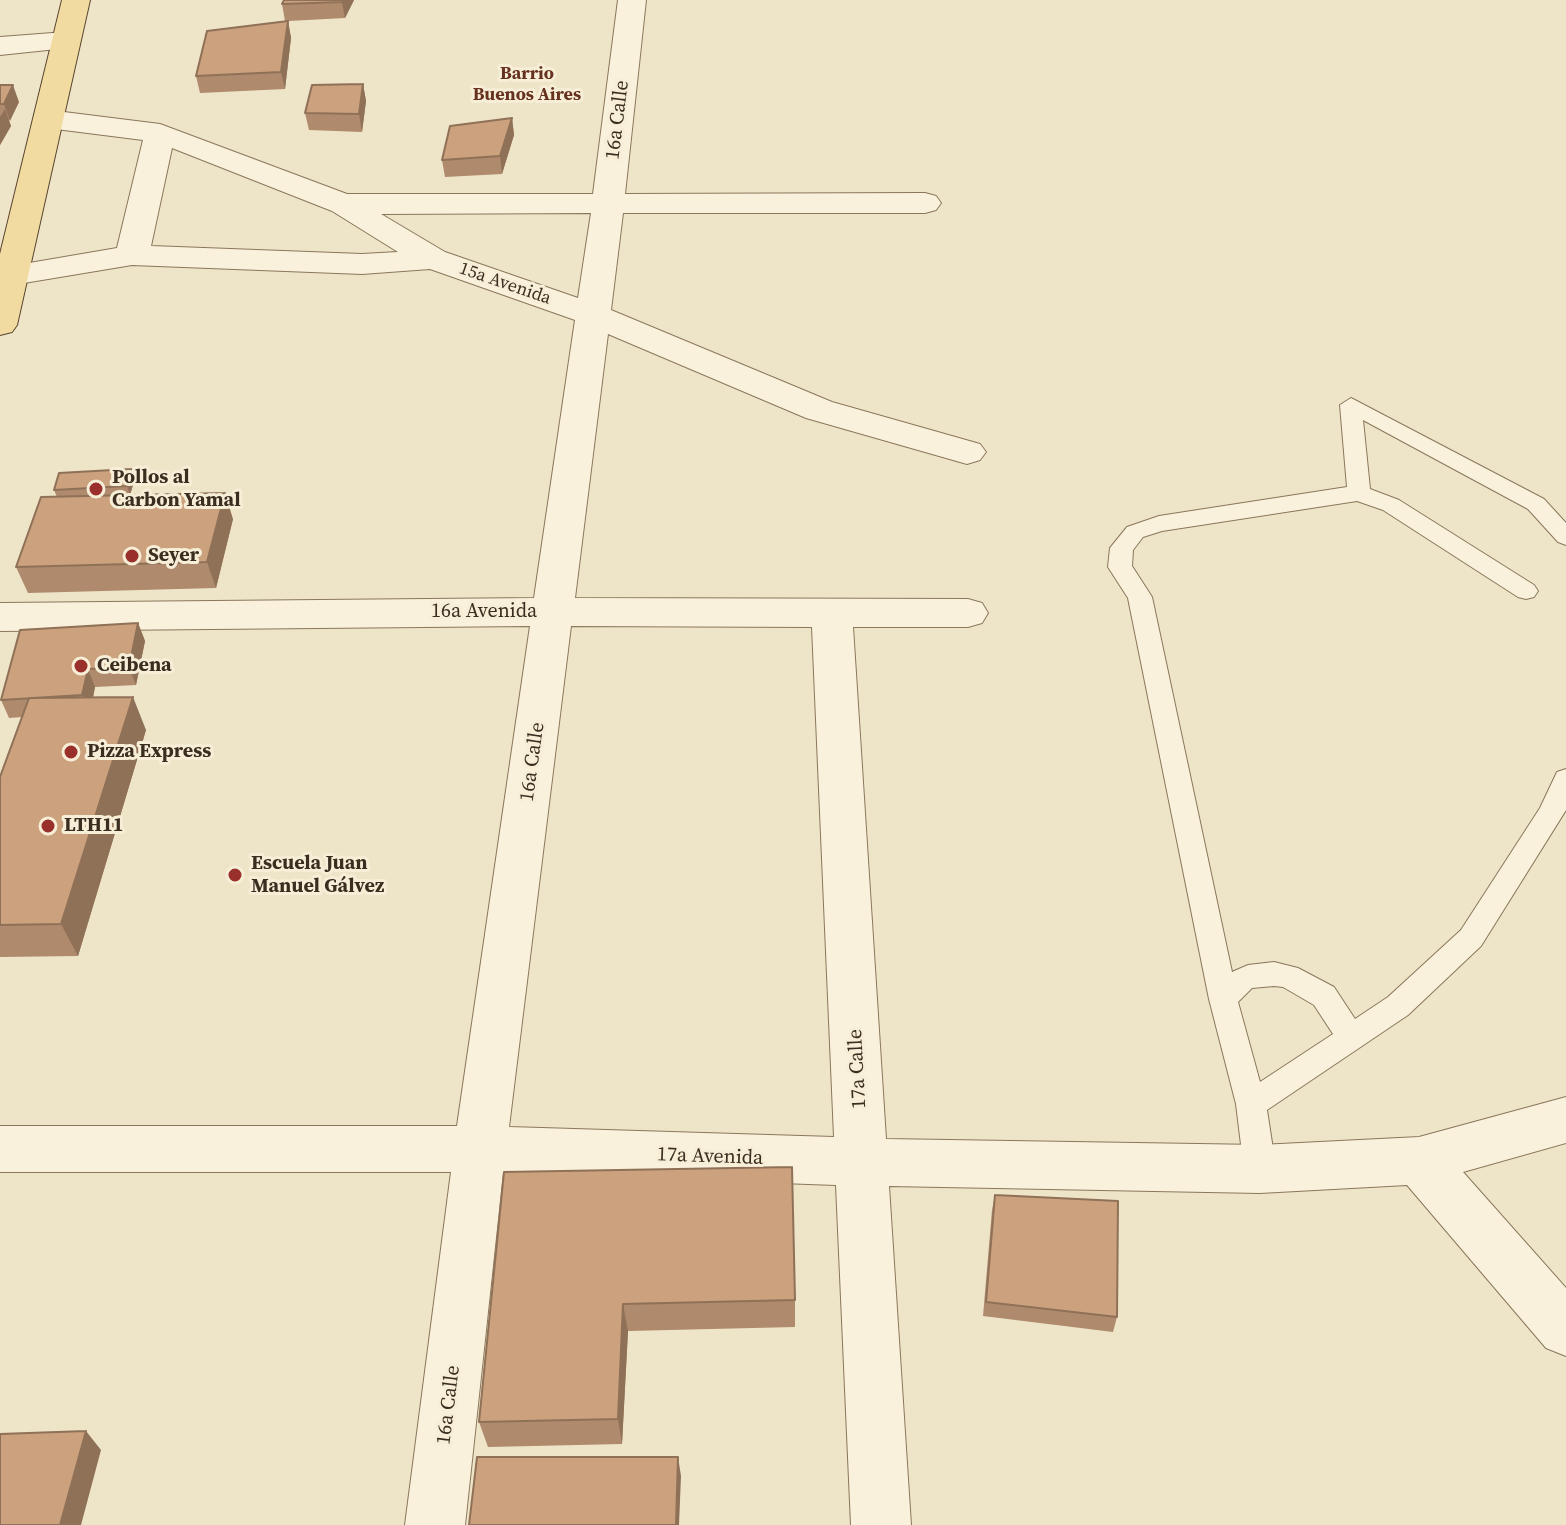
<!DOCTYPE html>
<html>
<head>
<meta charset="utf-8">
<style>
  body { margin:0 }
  canvas { display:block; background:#eee4c7 }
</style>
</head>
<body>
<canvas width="1566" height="1525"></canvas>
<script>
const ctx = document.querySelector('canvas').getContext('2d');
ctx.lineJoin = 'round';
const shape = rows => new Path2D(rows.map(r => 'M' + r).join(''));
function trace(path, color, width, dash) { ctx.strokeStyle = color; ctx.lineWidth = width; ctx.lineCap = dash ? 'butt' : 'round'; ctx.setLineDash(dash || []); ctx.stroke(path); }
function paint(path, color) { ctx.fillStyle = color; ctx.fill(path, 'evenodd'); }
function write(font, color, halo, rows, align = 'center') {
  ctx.font = font + ' "Source Serif 4",serif'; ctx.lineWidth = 6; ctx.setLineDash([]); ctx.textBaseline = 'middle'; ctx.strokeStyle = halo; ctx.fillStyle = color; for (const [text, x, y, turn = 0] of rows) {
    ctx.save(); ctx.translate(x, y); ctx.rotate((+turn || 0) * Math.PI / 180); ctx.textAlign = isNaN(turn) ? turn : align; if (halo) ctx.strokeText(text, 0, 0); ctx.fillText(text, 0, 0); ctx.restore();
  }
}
const service = shape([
  [1351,398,1544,499,1566,523,1566,545,1558,542,1528,509,1363,420,1370,489,1399,500,1534,585,1538,591,1534,597,1526,599,1518,597,1383,510,1357,501,1162,531,1143,537,1133,550,1132,566,1152,597,1232,972,1248,965,1274,962,1298,968,1334,987,1355,1019,1388,997,1461,930,1540,808,1557,772,1566,769,1566,810,1481,946,1408,1015,1267,1110,1276,1169,1271,1179,1260,1183,1249,1179,1244,1169,1236,1104,1209,999,1128,598,1108,567,1110,548,1127,527,1159,516,1347,487,1340,405,1351,398],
  [1274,986,1283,987,1314,1005,1333,1034,1260,1082,1238,1002,1252,988,1274,986]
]);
const minor = shape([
  [618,0,646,0,625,194,925,193,936,196,941,203,936,210,925,213,623,213,611,310,832,402,980,444,986,452,980,460,967,464,806,418,608,334,575,598,968,599,982,603,988,613,982,623,968,627,853,627,886,1139,1260,1145,1419,1137,1566,1097,1566,1143,1463,1172,1566,1288,1566,1356,1546,1348,1407,1185,1260,1193,889,1186,911,1525,851,1525,836,1185,503,1173,465,1525,405,1525,451,1172,0,1172,0,1126,457,1126,530,626,0,631,0,603,534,598,575,320,430,269,362,274,132,265,12,285,0,282,0,268,117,248,143,140,48,128,37,125,33,119,37,113,48,110,160,124,347,194,593,194,618,0],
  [172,148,332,211,398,252,362,254,151,246,172,148],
  [591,213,578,298,445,252,381,214,591,213],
  [571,626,812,627,834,1137,509,1127,571,626],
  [66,32,76,35,80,41,76,47,0,55,0,37,66,32]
]);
const primary = shape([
  [62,0,90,0,17,325,12,332,0,335,0,254,62,0]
]);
trace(service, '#8a775c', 2);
trace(minor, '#8a775c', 2);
trace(primary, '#584530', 2);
paint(service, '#f9f1db');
paint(minor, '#f9f1db');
paint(primary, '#f1dba0');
paint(shape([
  [284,0,354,0,345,18,288,21,291,38,285,89,200,93,196,76,285,21,282,4],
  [363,84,366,101,362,132,309,130,305,113],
  [0,85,19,102,9,121,11,126,0,145],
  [512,118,514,135,502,174,445,177,442,160],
  [135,478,130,495,233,519,216,588,28,593,16,567,57,497,54,490],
  [138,623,145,641,136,685,95,687,93,698,146,730,78,956,0,957,0,777,22,717,9,718,1,700],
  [504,1172,795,1300,795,1327,628,1331,622,1444,488,1447,479,1422],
  [995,1195,1117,1317,1113,1332,983,1316,992,1210]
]), '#af8a6c');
paint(shape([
  [343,0,354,0,345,18,342,2],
  [288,21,291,38,285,89,281,72],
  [363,84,366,101,362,132,359,114],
  [13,85,19,102,10,121,4,104],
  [5,109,11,126,0,145,0,117],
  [512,118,514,135,502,174,500,156],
  [131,469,135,478,130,495,127,486],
  [225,493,233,519,216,588,207,562],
  [138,623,145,641,136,685,129,667],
  [88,669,95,687,90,712,82,695],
  [133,697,146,730,78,956,61,924],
  [623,1304,628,1331,622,1444,618,1419],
  [86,1431,101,1450,81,1525,60,1525],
  [678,1457,681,1476,679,1525,676,1525]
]), '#8f7158');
const building = shape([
  [284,0,343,0,342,2,282,4,284,0],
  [288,21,281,72,196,76,207,31,288,21],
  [363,84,359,114,305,113,312,85,363,84],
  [0,85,13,85,4,104,0,104,0,85],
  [512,118,500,156,442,160,450,126,512,118],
  [131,469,127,486,54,490,59,473,131,469],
  [225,493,207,562,16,567,41,497,225,493],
  [138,623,129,667,88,669,82,695,1,700,20,630,138,623],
  [133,697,61,924,0,925,0,777,29,698,133,697],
  [792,1167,795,1300,623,1304,618,1419,479,1422,504,1172,792,1167],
  [995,1195,1118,1201,1117,1317,986,1302,995,1195],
  [86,1431,60,1525,0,1525,0,1434,86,1431],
  [477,1457,678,1457,676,1525,469,1525,477,1457]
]);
paint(building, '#cca17d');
trace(building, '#8f7158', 2);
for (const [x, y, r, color] of [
  [96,489,8,"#99302c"],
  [132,556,8,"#99302c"],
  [81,666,8,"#99302c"],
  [71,752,8,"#99302c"],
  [48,826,8,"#99302c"],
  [235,875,8,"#99302c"]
]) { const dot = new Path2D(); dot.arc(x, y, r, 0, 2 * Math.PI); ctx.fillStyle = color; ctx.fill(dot); trace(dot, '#f6eed7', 3); }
write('bold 18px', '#67311f', '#f6eed7', [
  ["Barrio",527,74],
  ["Buenos Aires",527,95]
]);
write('18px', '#3b2e20', '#f6eed7', [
  ["15a Avenida",505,284,19]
]);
write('20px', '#3b2e20', '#f6eed7', [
  ["16a Calle",618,120,-83],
  ["16a Avenida",484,612],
  ["16a Calle",533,762,-82],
  ["17a Calle",858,1069,-93],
  ["17a Avenida",710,1157,2],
  ["16a Calle",449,1405,-83]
]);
write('bold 20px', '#3b2e20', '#f6eed7', [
  ["Pollos al",112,478],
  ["Carbon Yamal",112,501],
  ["Seyer",148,556],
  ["Ceibena",97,666],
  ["Pizza Express",87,752],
  ["LTH11",64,826],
  ["Escuela Juan",251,864],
  ["Manuel Gálvez",251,887]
], 'left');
</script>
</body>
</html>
